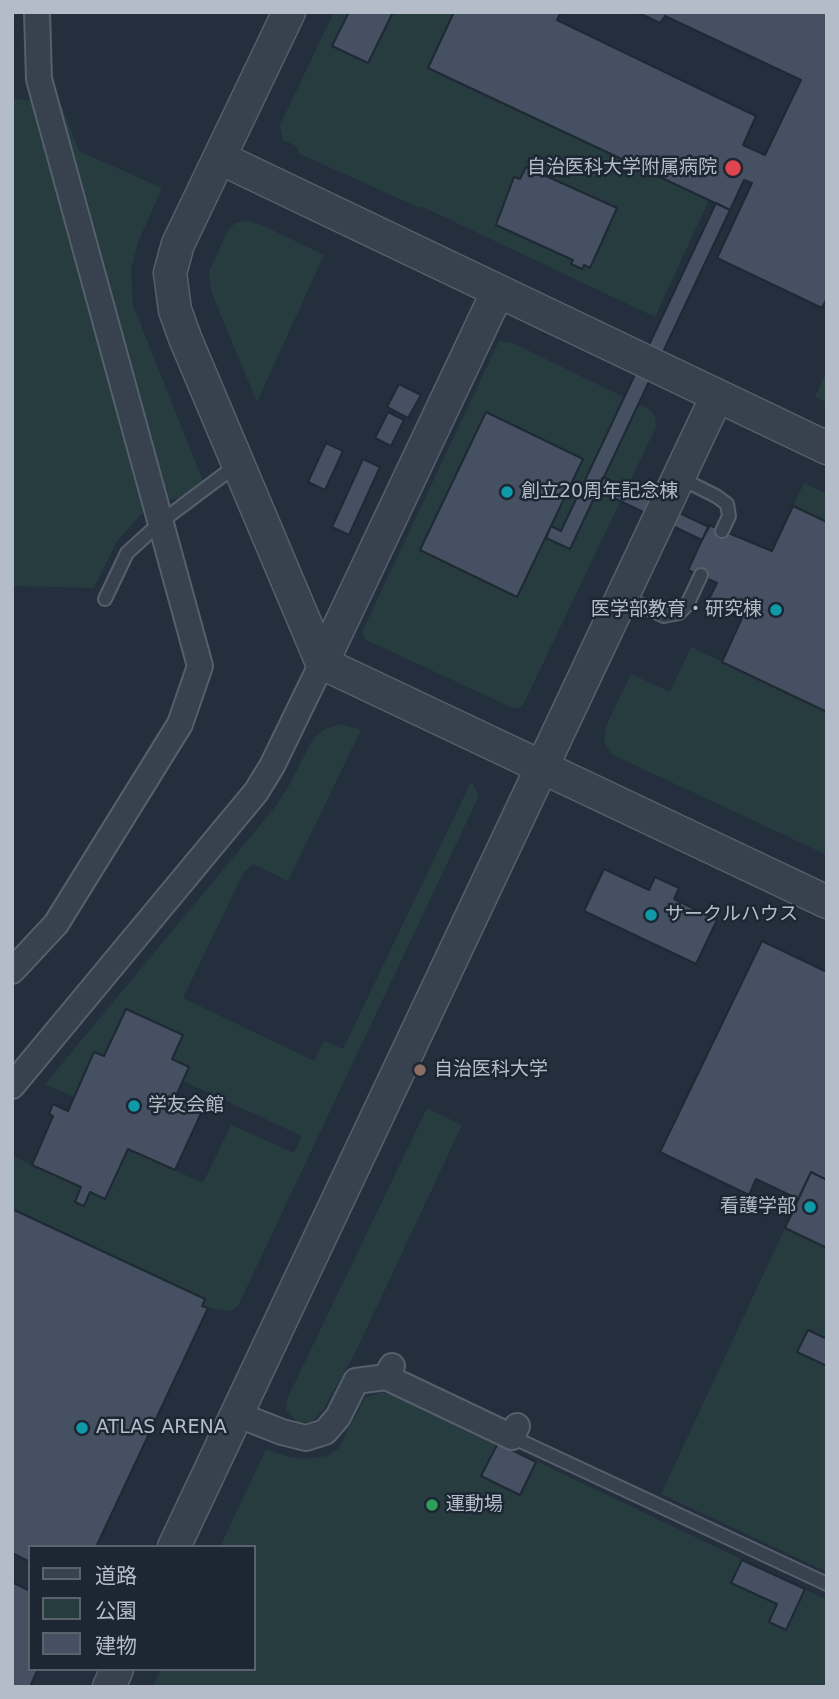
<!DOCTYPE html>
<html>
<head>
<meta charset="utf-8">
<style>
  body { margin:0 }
  #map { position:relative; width:839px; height:1699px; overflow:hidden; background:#242f3e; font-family:"DejaVu Sans","Noto Sans JP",sans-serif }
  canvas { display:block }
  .frame { position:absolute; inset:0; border:14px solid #b4bcc9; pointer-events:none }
  .legend { position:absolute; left:28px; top:1545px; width:228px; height:126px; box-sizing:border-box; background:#1d2633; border:2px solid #59626f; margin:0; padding:9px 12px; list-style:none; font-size:21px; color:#b4bcc9 }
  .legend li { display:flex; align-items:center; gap:14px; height:35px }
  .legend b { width:35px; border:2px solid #59626f }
</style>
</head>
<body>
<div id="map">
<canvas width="839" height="1699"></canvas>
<div class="frame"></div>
<ul class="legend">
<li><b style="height:9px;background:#38414e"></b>道路</li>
<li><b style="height:19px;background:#263c3f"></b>公園</li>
<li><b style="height:19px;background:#455162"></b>建物</li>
</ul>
</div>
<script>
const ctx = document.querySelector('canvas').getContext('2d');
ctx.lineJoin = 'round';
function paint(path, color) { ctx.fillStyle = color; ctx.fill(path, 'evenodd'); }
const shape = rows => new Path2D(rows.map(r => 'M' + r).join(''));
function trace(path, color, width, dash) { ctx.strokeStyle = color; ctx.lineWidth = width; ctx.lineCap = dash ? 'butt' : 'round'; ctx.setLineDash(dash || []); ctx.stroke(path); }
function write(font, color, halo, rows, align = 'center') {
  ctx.font = font + ' "DejaVu Sans","Noto Sans JP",sans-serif'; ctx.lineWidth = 5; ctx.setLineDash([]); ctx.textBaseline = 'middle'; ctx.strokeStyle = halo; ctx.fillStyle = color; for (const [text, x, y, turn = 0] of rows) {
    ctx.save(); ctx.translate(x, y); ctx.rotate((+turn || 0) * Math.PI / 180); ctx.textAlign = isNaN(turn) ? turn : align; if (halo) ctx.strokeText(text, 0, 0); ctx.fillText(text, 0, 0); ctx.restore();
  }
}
paint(shape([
  [334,12,454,12,428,68,709,200,655,317,423,207,420,208,300,154,296,146,283,140,280,125],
  [12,98,61,105,79,151,162,188,138,242,131,270,133,305,207,491,150,505,117,541,94,588,12,586],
  [246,220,262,225,324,255,257,402,217,306,211,289,209,272,227,232,235,223],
  [499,341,513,343,650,410,655,416,656,427,522,707,513,708,366,640,362,632],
  [827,371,827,402,815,397],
  [804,483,827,494,827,522,793,506],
  [691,647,827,712,827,855,611,754,604,742,606,726,631,674,670,692],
  [341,724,361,730,288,881,253,864,244,872,183,998,314,1061,324,1041,343,1049,471,782,476,789,478,798,238,1306,230,1311,208,1308,202,1306,204,1299,12,1209,12,1156,81,1187,75,1202,84,1206,90,1192,128,1149,203,1183,231,1125,294,1153,302,1136,183,1081,189,1067,172,1059,126,1009,104,1056,74,1097,45,1084,276,806,288,787,313,739,325,729],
  [427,1108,462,1125,357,1349,323,1410,312,1422,297,1422,286,1409,288,1397],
  [785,1228,827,1248,827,1572,661,1494],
  [382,1392,391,1394,498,1443,827,1600,827,1687,153,1687,161,1669,254,1669,254,1547,220,1547,266,1449,285,1456,305,1459,327,1456,338,1449,365,1398]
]), '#263c3f');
const building = shape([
  [349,12,393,12,368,63,332,46,349,12],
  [454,12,561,12,557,20,756,116,743,145,765,155,801,80,665,16,660,23,637,12,827,12,827,298,822,308,717,258,752,183,744,180,730,210,428,68,454,12],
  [526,167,617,208,590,268,584,265,582,269,571,264,573,260,496,225,514,177,520,179,526,167],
  [716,203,730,210,570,549,546,538,551,526,561,531,716,203],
  [399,384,421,395,408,418,387,407,399,384],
  [388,412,404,420,391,446,375,438,388,412],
  [486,412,583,459,517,597,420,550,486,412],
  [326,443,343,451,325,490,308,482,326,443],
  [363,459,380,467,349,535,332,527,363,459],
  [603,477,709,527,702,540,597,490,603,477],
  [793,506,827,522,827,712,722,662,742,618,708,601,717,583,688,570,709,525,772,551,793,506],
  [604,869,649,890,655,877,679,888,674,899,717,920,696,964,584,911,604,869],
  [762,941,827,972,827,1180,811,1172,798,1199,756,1179,749,1195,660,1152,762,941],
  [126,1009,183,1035,172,1059,189,1067,176,1096,203,1109,175,1170,128,1149,105,1199,90,1192,84,1206,75,1202,81,1187,32,1165,53,1116,49,1114,53,1104,68,1111,94,1052,104,1056,126,1009],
  [811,1172,827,1180,827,1248,785,1228,811,1172],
  [12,1209,205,1299,202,1306,208,1308,96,1547,30,1547,30,1562,12,1553,12,1209],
  [808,1330,827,1339,827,1366,797,1352,808,1330],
  [498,1443,536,1462,520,1495,481,1476,498,1443],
  [742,1560,805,1589,786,1630,769,1622,777,1604,731,1583,742,1560],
  [12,1582,30,1591,30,1669,38,1669,30,1687,12,1687,12,1582]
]);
paint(building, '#455162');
trace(building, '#1f2835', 2);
const service = shape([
  [678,477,716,496,727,504,729,516,722,531],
  [623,596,664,616,679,613,687,605,701,575],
  [105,599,127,553,162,521,238,464],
  [512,1437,827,1584]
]);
const minor = shape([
  [12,971,56,924,180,724,200,666,39,79,37,12],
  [12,1086,256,792,272,766,322,663],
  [386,1377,512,1437,517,1426],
  [236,1414,282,1432,306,1438,325,1432,338,1417,356,1381,386,1377,392,1366]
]);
const tertiary = shape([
  [289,12,178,244,170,273,175,310,185,338,322,663,827,902],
  [220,158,827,448],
  [322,663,498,291],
  [174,1547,717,396],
  [109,1687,117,1669]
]);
trace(service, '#565f6c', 16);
trace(minor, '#565f6c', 28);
trace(tertiary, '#565f6c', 35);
trace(service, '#38414e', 12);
trace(minor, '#38414e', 24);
trace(tertiary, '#38414e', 32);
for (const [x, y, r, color] of [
  [733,168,9,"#e0444e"],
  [507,492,7,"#0f9aa8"],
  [776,610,7,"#0f9aa8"],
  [651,915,7,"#0f9aa8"],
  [420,1070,7,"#8d6e63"],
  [134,1106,7,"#0f9aa8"],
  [810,1207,7,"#0f9aa8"],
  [82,1428,7,"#0f9aa8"],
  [432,1505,7,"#2e9e5b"]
]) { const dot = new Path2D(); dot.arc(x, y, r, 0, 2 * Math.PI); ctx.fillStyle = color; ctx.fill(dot); trace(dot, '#1d2633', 2.5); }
write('19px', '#b4bcc9', '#1d2633', [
  ["自治医科大学附属病院",717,168,"right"],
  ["創立20周年記念棟",521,492],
  ["医学部教育・研究棟",762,610,"right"],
  ["サークルハウス",665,915],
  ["自治医科大学",434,1070],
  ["学友会館",148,1106],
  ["看護学部",796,1207,"right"],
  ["ATLAS ARENA",96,1428],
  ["運動場",446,1505]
], 'left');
</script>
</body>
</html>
